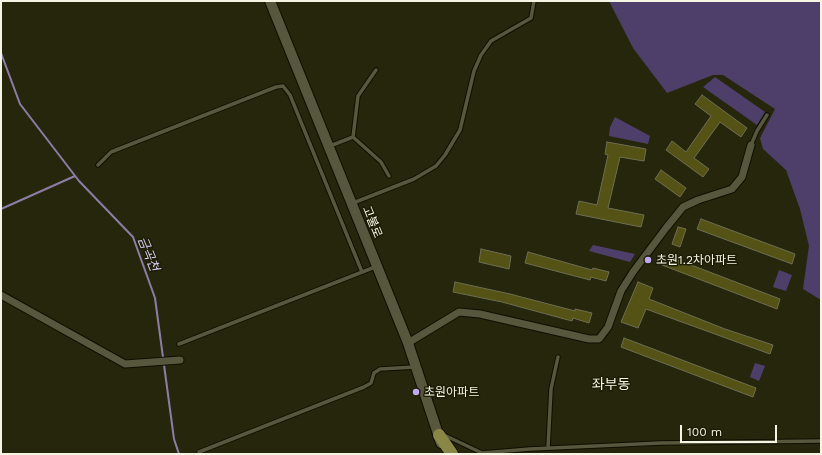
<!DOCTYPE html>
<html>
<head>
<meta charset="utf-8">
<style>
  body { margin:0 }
  #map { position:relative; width:822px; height:455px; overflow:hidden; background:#26260d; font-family:"Work Sans",sans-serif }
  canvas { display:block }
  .frame { position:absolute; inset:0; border:2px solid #f5f5e6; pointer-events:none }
  .scale { position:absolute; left:680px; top:425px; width:97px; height:18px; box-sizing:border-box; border:2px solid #f5f5e6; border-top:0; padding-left:5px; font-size:12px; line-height:14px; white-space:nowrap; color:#f5f5e6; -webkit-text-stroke:3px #1d1c05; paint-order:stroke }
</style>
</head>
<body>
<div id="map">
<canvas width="822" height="455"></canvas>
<div class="frame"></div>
<div class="scale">100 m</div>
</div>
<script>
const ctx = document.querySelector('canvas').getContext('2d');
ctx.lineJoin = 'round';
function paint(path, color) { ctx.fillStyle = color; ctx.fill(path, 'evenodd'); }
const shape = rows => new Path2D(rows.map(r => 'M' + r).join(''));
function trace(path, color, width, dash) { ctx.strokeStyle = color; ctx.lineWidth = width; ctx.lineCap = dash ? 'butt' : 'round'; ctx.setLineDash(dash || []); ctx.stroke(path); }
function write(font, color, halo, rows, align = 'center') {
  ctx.font = font + ' "Work Sans","Noto Sans KR",sans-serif'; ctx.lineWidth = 3; ctx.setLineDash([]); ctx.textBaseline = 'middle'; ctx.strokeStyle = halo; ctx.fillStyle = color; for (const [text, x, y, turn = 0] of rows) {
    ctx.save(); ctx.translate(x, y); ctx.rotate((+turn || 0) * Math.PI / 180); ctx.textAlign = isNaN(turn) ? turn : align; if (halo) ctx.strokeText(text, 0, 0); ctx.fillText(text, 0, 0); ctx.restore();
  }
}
paint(shape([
  [609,1,821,1,821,300,803,289,809,246,800,209,786,170,763,149,760,138,775,109,723,75,713,75,667,93,633,48],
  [715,77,765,112,757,125,703,87],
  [615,117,650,136,648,144,609,136,610,127],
  [593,245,635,254,630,262,589,251],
  [779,270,792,275,786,291,773,287],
  [755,363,765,366,759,381,750,377]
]), '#4d3f6a');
trace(shape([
  [1,53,20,104,79,181,133,237,155,298,174,439,179,454],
  [1,209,75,176]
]), '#8d7da4', 2);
const building = shape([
  [702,95,747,128,741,137,720,122,694,158,709,169,703,177,666,150,672,141,686,152,711,116,695,104,702,95],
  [607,142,646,149,644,161,620,157,608,208,644,215,641,227,576,214,579,201,597,205,608,155,605,154,607,142],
  [661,170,686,188,680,197,655,179,661,170],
  [701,219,795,254,792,264,697,229,701,219],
  [678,227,686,229,680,247,672,244,678,227],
  [481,249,511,256,509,269,479,262,481,249],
  [528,252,592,270,593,268,609,272,606,281,591,277,590,280,525,263,528,252],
  [665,255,780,299,777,309,662,265,665,255],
  [455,282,510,294,575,311,575,309,592,313,589,323,573,318,572,321,502,302,453,292,455,282],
  [638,282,653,288,649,299,725,329,773,345,770,354,646,309,638,328,621,322,638,282],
  [624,338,756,388,753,397,621,347,624,338]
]);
paint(building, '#545214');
trace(building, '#6e6e53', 1);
const service = shape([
  [376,70,358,96,353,137,381,162,389,176],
  [751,145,757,131,767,115],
  [330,146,353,137],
  [98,165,111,152,276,87,283,86,290,95,362,272],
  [353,203,414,179,436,166,445,155,460,130,474,71,481,55,491,41,531,18,534,1],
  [179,344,375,267],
  [446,436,482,453,530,449,661,443,821,441],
  [548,448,551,389,558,357],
  [199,452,364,387,371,383,374,373,380,369,415,367]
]);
const minor = shape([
  [1,295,125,364,180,360],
  [408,343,459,312,480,314,589,339,599,339,608,327,621,291,633,272,666,228,683,207,698,200,732,189,742,177,751,145]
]);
const secondary = shape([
  [270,1,408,343,441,443]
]);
const trunk = shape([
  [439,435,452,454]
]);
trace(service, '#0f0f00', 5.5);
trace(minor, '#0f0f00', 9);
trace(secondary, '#0f0f00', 12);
trace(trunk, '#0f0f00', 14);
trace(service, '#57573e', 3.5);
trace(minor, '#57573e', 7);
trace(secondary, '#57573e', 10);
trace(trunk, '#888746', 12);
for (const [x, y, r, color] of [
  [648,260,4,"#c0a8f3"],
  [416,392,4,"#c0a8f3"]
]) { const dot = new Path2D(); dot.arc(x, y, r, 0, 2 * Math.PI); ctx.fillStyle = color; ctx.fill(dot); trace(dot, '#1d1c05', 1.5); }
write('12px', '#f5f5e6', '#1d1c05', [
  ["고불로",372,222,68]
]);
write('12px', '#f5f5e6', '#1d1c05', [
  ["초원1.2차아파트",656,260],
  ["초원아파트",424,392]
], 'left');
write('italic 13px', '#d8cdf3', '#1d1c05', [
  ["금곡천",148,254,68]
]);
write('14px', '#f5f5e6', '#1d1c05', [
  ["좌부동",611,385]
]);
</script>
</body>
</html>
